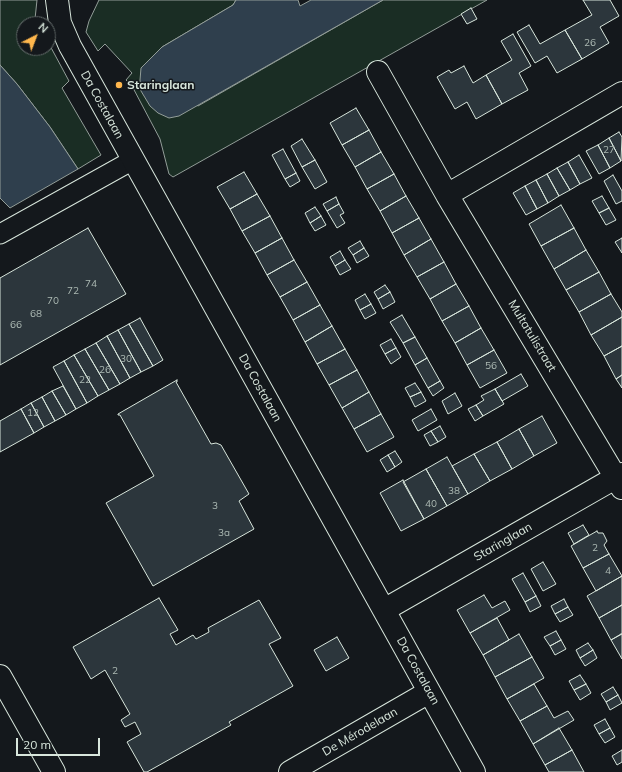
<!DOCTYPE html>
<html>
<head>
<meta charset="utf-8">
<style>
  body { margin:0 }
  #map { position:relative; width:622px; height:772px; overflow:hidden; background:#14181c; font-family:Mulish,sans-serif }
  canvas { display:block }
  .north { position:absolute; left:16px; top:16px; width:40px; height:40px; box-sizing:border-box; background:#14181c; border:1px solid #626a69; border-radius:50%; rotate:42deg; font-size:11px; font-weight:700; line-height:16px; text-align:center; color:#d8e6dc }
  .north::after { content:''; display:block; margin:auto; width:14px; height:18px; background:#ffb74d; clip-path:polygon(50% 0,100% 100%,50% 72%,0 100%) }
  .scale { position:absolute; left:16px; top:738px; width:84px; height:18px; box-sizing:border-box; border:2px solid #d8e6dc; border-top:0; padding-left:5px; font-size:12px; line-height:14px; white-space:nowrap; color:#d8e6dc; -webkit-text-stroke:3px #14181c; paint-order:stroke }
</style>
</head>
<body>
<div id="map">
<canvas width="622" height="772"></canvas>
<div class="north">N</div>
<div class="scale">20 m</div>
</div>
<script>
const ctx = document.querySelector('canvas').getContext('2d');
ctx.lineJoin = 'round';
function paint(path, color) { ctx.fillStyle = color; ctx.fill(path, 'evenodd'); }
const shape = rows => new Path2D(rows.map(r => 'M' + r).join(''));
function trace(path, color, width, dash) { ctx.strokeStyle = color; ctx.lineWidth = width; ctx.lineCap = dash ? 'butt' : 'round'; ctx.setLineDash(dash || []); ctx.stroke(path); }
function write(font, color, halo, rows, align = 'center') {
  ctx.font = font + ' Mulish,sans-serif'; ctx.lineWidth = 3; ctx.setLineDash([]); ctx.textBaseline = 'middle'; ctx.strokeStyle = halo; ctx.fillStyle = color; for (const [text, x, y, turn = 0] of rows) {
    ctx.save(); ctx.translate(x, y); ctx.rotate((+turn || 0) * Math.PI / 180); ctx.textAlign = isNaN(turn) ? turn : align; if (halo) ctx.strokeText(text, 0, 0); ctx.fillText(text, 0, 0); ctx.restore();
  }
}
const green = shape([
  [0,0,37,0,35,19,38,24,24,24,24,48,48,48,48,42,69,81,62,88,101,155,78,169,50,127,17,84,0,65,0,0],
  [99,0,236,0,233,5,162,47,141,68,198,106,383,0,487,0,173,177,169,174,160,139,132,86,126,80,132,73,105,44,98,51,86,32,89,21,99,0]
]);
paint(green, '#1a2d24');
trace(green, '#939e99', 1);
const water = shape([
  [236,0,298,0,300,6,311,0,383,0,179,116,169,118,158,113,150,106,141,91,140,80,141,68,162,47,233,5,236,0],
  [0,65,17,84,50,127,78,169,10,208,0,198,0,65]
]);
paint(water, '#2f3f4d');
trace(water, '#939e99', 1);
const building = shape([
  [583,0,610,0,619,16,600,27,609,43,582,59,565,30,592,15,583,0],
  [471,8,477,19,467,24,461,14,471,8],
  [529,25,540,44,565,30,582,59,557,73,547,56,535,63,517,32,529,25],
  [513,34,531,66,519,73,528,90,502,104,486,75,512,60,501,41,513,34],
  [464,66,473,83,486,75,502,104,476,119,467,102,455,109,437,77,449,70,451,73,464,66],
  [356,108,369,130,342,145,330,123,356,108],
  [369,130,381,152,355,167,342,145,369,130],
  [619,132,622,137,621,161,609,138,619,132],
  [609,138,621,161,610,168,598,145,609,138],
  [302,139,315,160,302,167,291,146,302,139],
  [598,145,610,168,599,174,586,151,598,145],
  [283,149,296,173,285,179,272,155,283,149],
  [381,152,394,174,367,189,355,167,381,152],
  [579,155,592,178,580,184,568,162,579,155],
  [315,160,327,182,315,189,302,167,315,160],
  [568,162,580,184,570,190,557,168,568,162],
  [557,168,570,190,559,196,547,174,557,168],
  [244,172,257,194,230,209,217,187,244,172],
  [296,173,300,181,290,187,285,179,296,173],
  [394,174,406,196,380,211,367,189,394,174],
  [547,174,559,196,548,203,536,180,547,174],
  [613,175,622,191,622,201,616,204,604,181,613,175],
  [536,180,548,203,537,209,525,186,536,180],
  [525,186,537,209,526,215,513,193,525,186],
  [257,194,270,216,242,231,230,209,257,194],
  [406,196,419,218,392,233,380,211,406,196],
  [602,196,609,208,599,213,592,201,602,196],
  [336,197,339,204,327,211,323,204,336,197],
  [339,204,344,213,340,215,345,223,337,228,327,211,339,204],
  [561,205,574,228,541,246,529,224,561,205],
  [315,207,321,216,310,223,305,213,315,207],
  [609,208,616,220,606,225,599,213,609,208],
  [270,216,282,238,255,253,242,231,270,216],
  [321,216,326,225,315,231,310,223,321,216],
  [419,218,431,239,404,255,392,233,419,218],
  [88,228,126,294,0,365,0,278,88,228],
  [574,228,586,250,554,269,541,246,574,228],
  [282,238,294,260,267,275,255,253,282,238],
  [622,238,622,253,615,242,622,238],
  [431,239,444,262,417,277,404,255,431,239],
  [360,241,364,248,353,255,348,248,360,241],
  [364,248,369,256,357,263,353,255,364,248],
  [586,250,599,272,566,290,554,269,586,250],
  [340,251,345,260,335,266,330,257,340,251],
  [294,260,307,282,280,297,267,275,294,260],
  [345,260,351,269,340,275,335,266,345,260],
  [444,262,456,284,430,299,417,277,444,262],
  [599,272,611,294,579,312,566,290,599,272],
  [307,282,320,305,293,320,280,297,307,282],
  [456,284,469,306,442,321,430,299,456,284],
  [385,285,390,292,378,299,374,292,385,285],
  [390,292,395,302,383,309,378,299,390,292],
  [365,294,371,304,360,310,355,300,365,294],
  [611,294,622,312,622,317,591,335,579,312,611,294],
  [371,304,376,313,365,319,360,310,371,304],
  [320,305,332,326,305,342,293,320,320,305],
  [469,306,481,328,455,343,442,321,469,306],
  [402,315,415,337,403,343,390,322,402,315],
  [622,317,622,346,604,356,591,335,622,317],
  [140,318,163,360,153,366,129,324,140,318],
  [129,324,153,366,141,372,118,330,129,324],
  [332,326,345,349,317,364,305,342,332,326],
  [481,328,494,350,467,365,455,343,481,328],
  [118,330,141,372,130,378,107,336,118,330],
  [107,336,130,378,120,384,96,343,107,336],
  [415,337,427,358,415,365,403,343,415,337],
  [391,339,396,348,385,354,380,345,391,339],
  [96,343,120,384,109,390,85,349,96,343],
  [622,346,622,375,616,379,604,356,622,346],
  [396,348,401,357,391,364,385,354,396,348],
  [85,349,109,390,98,396,74,355,85,349],
  [345,349,357,370,329,385,317,364,345,349],
  [494,350,507,373,480,388,467,365,494,350],
  [74,355,98,396,87,403,64,361,74,355],
  [427,358,440,381,428,388,415,365,427,358],
  [64,361,87,403,76,409,53,367,64,361],
  [357,370,369,392,342,408,329,385,357,370],
  [521,374,528,386,502,401,495,389,521,374],
  [622,375,622,388,616,379,622,375],
  [177,380,177,382,176,382,211,444,216,443,221,445,249,494,239,501,254,529,153,586,106,503,154,476,120,415,118,415,118,414,177,380],
  [440,381,444,388,433,396,428,388,440,381],
  [415,383,421,392,410,397,405,388,415,383],
  [63,386,76,409,66,415,52,391,63,386],
  [495,389,504,404,483,416,476,405,484,400,481,396,495,389],
  [52,391,66,415,55,421,42,397,52,391],
  [369,392,381,414,354,429,342,408,369,392],
  [421,392,426,401,415,407,410,397,421,392],
  [455,393,462,406,448,414,442,401,455,393],
  [42,397,55,421,44,427,31,403,42,397],
  [31,403,44,427,34,433,21,409,31,403],
  [476,405,483,416,475,421,468,409,476,405],
  [21,409,34,433,0,452,0,421,21,409],
  [431,409,437,420,418,431,412,420,431,409],
  [381,414,394,437,367,452,354,429,381,414],
  [542,416,557,443,534,456,519,429,542,416],
  [440,426,446,437,438,442,431,431,440,426],
  [519,429,534,456,512,469,497,442,519,429],
  [431,431,438,442,430,446,424,435,431,431],
  [497,442,512,469,490,481,474,454,497,442],
  [395,451,402,462,395,467,388,455,395,451],
  [474,454,490,481,468,494,452,466,474,454],
  [388,455,395,467,387,472,380,460,388,455],
  [447,457,468,494,447,506,426,469,447,457],
  [426,469,447,506,424,519,403,482,426,469],
  [403,480,424,519,401,531,380,493,403,480],
  [583,525,589,535,574,544,568,533,583,525],
  [597,531,598,533,603,533,607,541,604,545,609,554,583,568,571,546,597,531],
  [609,554,622,576,596,591,583,568,609,554],
  [543,562,556,584,543,591,531,569,543,562],
  [523,573,536,596,525,602,512,579,523,573],
  [622,576,622,605,599,618,587,596,622,576],
  [484,595,492,608,505,601,510,610,470,633,457,610,484,595],
  [536,596,541,606,530,612,525,602,536,596],
  [159,598,178,630,170,634,176,645,193,635,196,639,209,632,208,628,259,600,281,638,269,644,293,686,229,722,231,725,147,772,144,772,127,742,141,734,135,722,125,727,121,720,130,714,105,670,91,679,73,647,159,598],
  [564,599,568,607,555,614,551,606,564,599],
  [622,605,622,634,611,640,599,618,622,605],
  [568,607,573,615,560,622,555,614,568,607],
  [497,618,509,640,483,655,470,633,497,618],
  [556,631,561,640,550,646,544,637,556,631],
  [519,634,532,657,495,677,483,655,519,634],
  [621,634,622,634,622,659,611,640,621,634],
  [337,637,349,658,326,671,314,650,337,637],
  [561,640,566,649,555,655,550,646,561,640],
  [588,643,593,650,580,658,576,650,588,643],
  [593,650,597,658,585,666,580,658,593,650],
  [532,657,544,678,507,699,495,677,532,657],
  [580,675,586,684,574,690,569,681,580,675],
  [534,684,547,706,520,721,507,699,534,684],
  [586,684,591,693,580,700,574,690,586,684],
  [613,687,618,695,606,702,601,694,613,687],
  [618,695,622,703,610,710,606,702,618,695],
  [547,706,554,718,568,711,574,720,533,744,520,721,547,706],
  [605,719,610,728,599,734,594,725,605,719],
  [559,728,572,750,545,765,533,744,559,728],
  [610,728,615,737,605,743,599,734,610,728],
  [572,750,584,772,549,772,545,765,572,750],
  [622,750,622,762,617,765,612,756,622,750]
]);
paint(building, '#2c363c');
trace(building, '#d8e6dc', 1);
const pedestrian = shape([
  [0,234,133,160]
]);
const minor = shape([
  [57,0,60,23,70,46,474,772],
  [378,72,447,195,622,488],
  [447,195,622,93],
  [384,610,622,474],
  [0,676,54,772],
  [290,772,429,692]
]);
trace(pedestrian, '#d8e6dc', 21);
trace(minor, '#d8e6dc', 24);
trace(pedestrian, '#14181c', 19);
trace(minor, '#14181c', 22);
for (const [x, y, r, color] of [
  [119,85,4,"#ffb74d"]
]) { const dot = new Path2D(); dot.arc(x, y, r, 0, 2 * Math.PI); ctx.fillStyle = color; ctx.fill(dot); trace(dot, '#14181c', 1.5); }
write('10px', '#adbab4', null, [
  ["26",590,43],
  ["27",609,150],
  ["74",91,284],
  ["72",73,291],
  ["70",53,301],
  ["68",36,314],
  ["66",16,325],
  ["30",126,359],
  ["56",491,366],
  ["26",105,370],
  ["22",85,380],
  ["12",33,413],
  ["38",454,491],
  ["40",431,504],
  ["3",215,506],
  ["3a",224,533],
  ["2",595,548],
  ["4",608,571],
  ["2",115,671]
]);
write('bold 12px', '#d8e6dc', '#14181c', [
  ["Staringlaan",127,85]
], 'left');
write('12px', '#d8e6dc', '#14181c', [
  ["Da Costalaan",102,105,61],
  ["Multatulistraat",532,336,59],
  ["Da Costalaan",260,388,61],
  ["Staringlaan",503,542,-30],
  ["Da Costalaan",418,671,61],
  ["De Mérodelaan",360,732,-30]
]);
</script>
</body>
</html>
